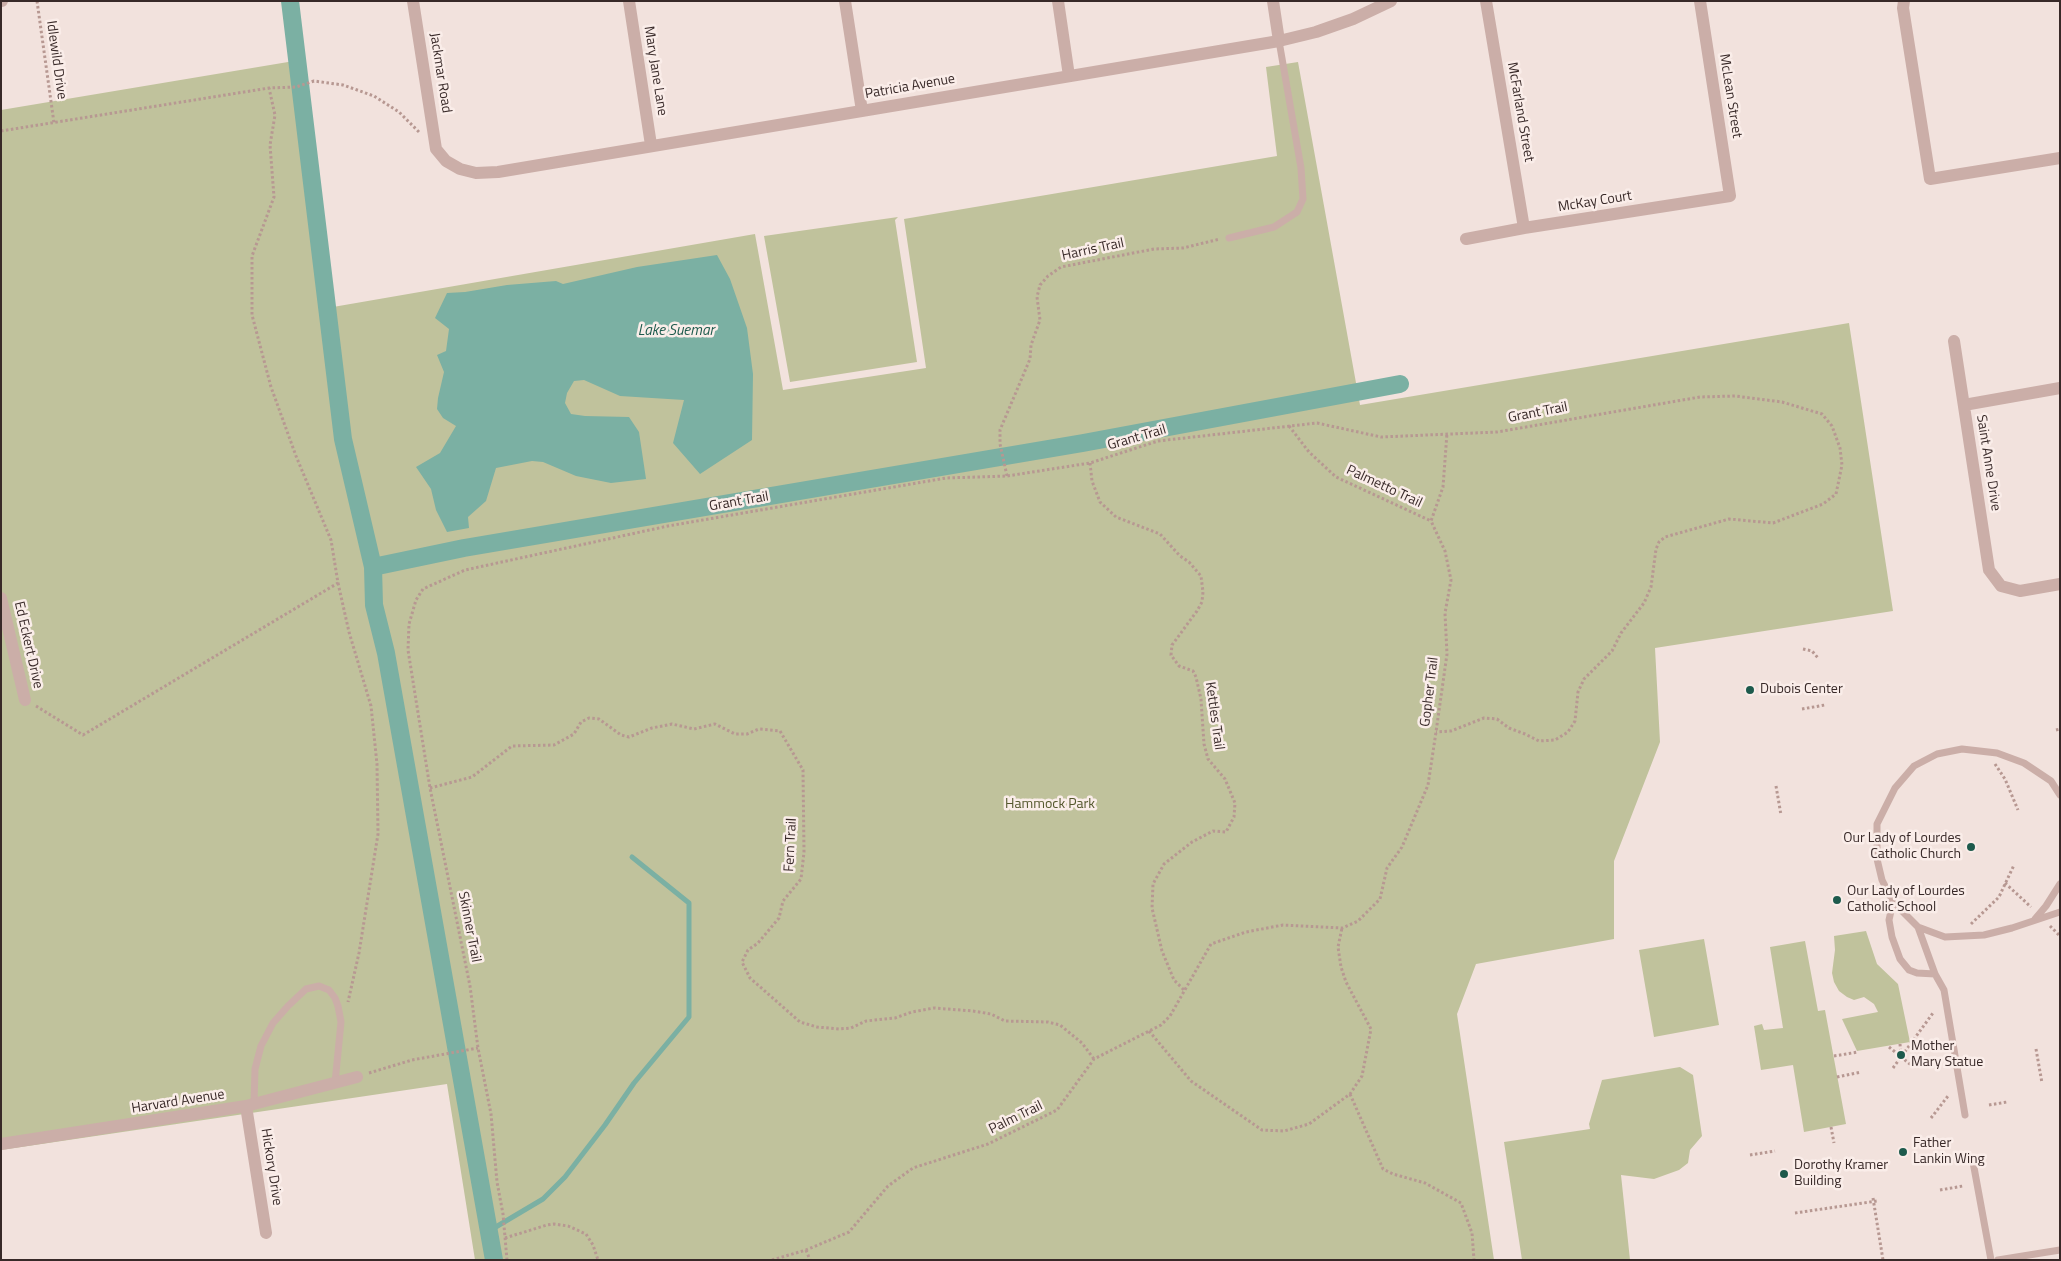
<!DOCTYPE html>
<html>
<head>
<meta charset="utf-8">
<style>
  body { margin:0 }
  #map { position:relative; width:2061px; height:1261px; overflow:hidden; background:#f2e2dd; font-family:"Titillium Web",sans-serif }
  canvas { display:block }
  .frame { position:absolute; inset:0; border:2px solid #382928; pointer-events:none }
</style>
</head>
<body>
<div id="map">
<canvas width="2061" height="1261"></canvas>
<div class="frame"></div>
</div>
<script>
const ctx = document.querySelector('canvas').getContext('2d');
ctx.lineJoin = 'round';
function paint(path, color) { ctx.fillStyle = color; ctx.fill(path, 'evenodd'); }
const shape = rows => new Path2D(rows.map(r => 'M' + r).join(''));
function trace(path, color, width, dash) { ctx.strokeStyle = color; ctx.lineWidth = width; ctx.lineCap = dash ? 'butt' : 'round'; ctx.setLineDash(dash || []); ctx.stroke(path); }
function write(font, color, halo, rows, align = 'center') {
  ctx.font = font + ' "Titillium Web",sans-serif'; ctx.lineWidth = 5; ctx.setLineDash([]); ctx.textBaseline = 'middle'; ctx.strokeStyle = halo; ctx.fillStyle = color; for (const [text, x, y, turn = 0] of rows) {
    ctx.save(); ctx.translate(x, y); ctx.rotate((+turn || 0) * Math.PI / 180); ctx.textAlign = isNaN(turn) ? turn : align; if (halo) ctx.strokeText(text, 0, 0); ctx.fillText(text, 0, 0); ctx.restore();
  }
}
paint(shape([
  [300,60,333,307,755,234,783,390,926,368,904,219,1277,156,1266,67,1298,62,1360,405,1849,323,1893,611,1655,648,1660,742,1614,861,1614,939,1476,964,1457,1014,1494,1260,475,1260,447,1084,1,1150,1,110],
  [898,217,895,220,917,362,790,382,764,236],
  [1866,931,1877,964,1898,984,1910,1042,1857,1051,1842,1019,1878,1012,1874,1004,1864,997,1854,1000,1847,997,1839,991,1834,982,1832,973,1835,950,1834,936],
  [1704,939,1719,1025,1654,1037,1639,950],
  [1805,941,1818,1011,1825,1010,1846,1124,1804,1132,1793,1065,1761,1070,1754,1026,1762,1024,1764,1030,1783,1028,1770,947],
  [1680,1067,1693,1075,1702,1136,1690,1150,1688,1163,1679,1170,1654,1179,1621,1175,1630,1260,1522,1260,1504,1142,1590,1129,1589,1124,1602,1080]
]), '#c0c29c');
paint(shape([
  [717,255,730,279,747,328,753,374,752,440,700,474,673,443,684,400,620,396,584,380,574,381,567,393,565,403,571,414,585,416,629,417,639,432,646,479,611,483,576,476,543,462,532,461,496,468,486,501,468,517,469,528,447,532,436,510,431,489,416,467,440,453,456,426,443,418,437,409,438,398,444,372,437,355,446,351,449,329,435,318,447,293,465,292,507,285,556,281,563,284,637,267]
]), '#7bb0a3');
trace(shape([
  [489,1231,543,1199,565,1177,605,1125,634,1083,689,1017,689,903,632,857]
]), '#7bb0a3', 5);
trace(shape([
  [290,1,343,439,373,567,374,605,386,653,494,1260],
  [373,567,464,548,1083,443,1400,384]
]), '#7bb0a3', 18);
trace(shape([
  [37,1,54,123],
  [1,131,269,88,296,87,314,81,343,85,374,96,399,112,419,132],
  [1289,426,1309,452,1336,477,1431,521],
  [1090,463,1092,481,1100,502,1116,517,1160,534,1180,556,1189,562,1201,576,1203,592,1202,602,1197,611,1172,645,1171,655,1179,666,1193,671,1196,677,1201,699,1204,744,1208,759,1225,779,1235,803,1234,817,1226,832,1213,831,1192,842,1164,864,1153,884,1152,908,1162,951,1174,980,1184,990],
  [1007,476,1000,444,1000,430,1030,359,1031,345,1040,320,1037,297,1040,285,1048,276,1061,267,1154,249,1183,248,1220,239],
  [338,583,349,632,371,706,377,764,378,834,359,953,348,1002],
  [1803,649,1812,651,1818,658],
  [36,706,83,735,338,583,331,540,296,456,271,387,252,315,252,256,274,197,270,145,275,115,269,88],
  [1802,709,1825,705],
  [2056,730,2060,729],
  [1995,764,2005,779,2018,810],
  [1776,786,1781,815],
  [430,788,472,777,512,746,554,745,574,734,581,722,589,718,599,719,621,735,629,737,652,728,672,724,694,729,715,724,735,734,747,734,759,729,780,731,803,770,804,852,801,879,783,901,779,918,758,943,748,950,742,962,750,978,800,1022,817,1027,839,1029,851,1028,866,1021,895,1018,912,1012,934,1008,973,1011,991,1014,1005,1021,1048,1022,1060,1025,1082,1043,1094,1059],
  [2005,883,2031,907],
  [1971,924,1999,897,2014,865],
  [2050,926,2060,936],
  [1149,1031,1191,1081,1262,1130,1284,1131,1309,1124,1350,1094,1362,1076,1371,1029,1346,982,1341,967,1338,947,1342,928],
  [1900,1044,1901,1056],
  [1889,1047,1911,1065],
  [2036,1049,2042,1083],
  [1834,1056,1858,1052],
  [1893,1068,1933,1013],
  [369,1073,412,1060,478,1048],
  [1837,1077,1861,1072],
  [1350,1094,1383,1169,1393,1174,1425,1183,1461,1203,1472,1233,1474,1260],
  [1989,1105,2007,1102],
  [1931,1118,1948,1096],
  [1831,1127,1834,1143],
  [1750,1155,1775,1151],
  [1940,1190,1963,1186],
  [1873,1198,1883,1260],
  [1795,1213,1877,1201],
  [505,1238,547,1225,554,1224,568,1226,586,1234,593,1245,598,1260],
  [806,1250,810,1260],
  [507,1260,503,1214,497,1182,491,1114,478,1048,470,986,430,788,408,650,409,624,416,600,423,589,465,570,668,526,946,478,1007,476,1090,463,1158,441,1317,423,1381,437,1497,432,1700,397,1735,396,1782,402,1822,414,1832,426,1840,448,1842,465,1836,494,1823,504,1773,523,1729,519,1665,537,1659,542,1656,549,1651,587,1644,603,1621,633,1612,651,1584,679,1578,692,1575,721,1568,732,1555,740,1539,741,1525,734,1509,728,1497,719,1484,718,1451,731,1436,732],
  [772,1260,806,1250,849,1232,888,1186,913,1168,988,1144,1057,1110,1094,1059,1161,1025,1170,1016,1211,944,1246,932,1283,925,1342,928,1358,921,1380,899,1387,868,1402,847,1428,785,1436,732,1447,654,1445,613,1451,580,1445,551,1431,521,1443,487,1447,433]
]), '#b79892', 3, [2.5, 2.5]);
trace(shape([
  [1229,238,1274,227,1297,212,1303,199,1301,168,1279,41],
  [1893,902,1889,920,1892,937,1900,959,1909,970,1917,973,1935,974],
  [2035,919,2046,906,2060,884],
  [1918,927,1945,937,1984,935,2012,928,2060,912],
  [254,1104,255,1069,261,1046,273,1023,288,1006,306,989,319,986,329,990,335,998,338,1006,341,1022,335,1083],
  [1965,1115,1944,990,1935,974,1918,927,1893,902,1882,880,1877,859,1877,824,1895,788,1914,766,1937,754,1962,749,1997,753,2024,763,2051,781,2060,795],
  [1973,1162,1991,1260],
  [1998,1260,2060,1250]
]), '#cbaea8', 7);
trace(shape([
  [1,1,2,1],
  [413,1,436,149,446,161,460,169,476,173,498,172,1279,41,1316,32,1353,19,1391,1],
  [629,1,651,145],
  [845,1,862,111],
  [1058,1,1069,76],
  [1273,1,1279,41],
  [1486,1,1524,228],
  [1904,1,1903,8,1930,179,2060,158],
  [1466,239,1524,228,1730,196,1700,1],
  [1954,341,1989,570,2001,586,2020,591,2060,584],
  [1964,405,2060,388],
  [1,598,25,700],
  [246,1106,266,1233],
  [1,1144,246,1106,357,1077]
]), '#cbaea8', 12);
for (const [x, y, r, color] of [
  [1750,690,5,"#1d5a4c"],
  [1971,847,5,"#1d5a4c"],
  [1837,900,5,"#1d5a4c"],
  [1901,1055,5,"#1d5a4c"],
  [1903,1152,5,"#1d5a4c"],
  [1784,1174,5,"#1d5a4c"]
]) { const dot = new Path2D(); dot.arc(x, y, r, 0, 2 * Math.PI); ctx.fillStyle = color; ctx.fill(dot); trace(dot, '#faede9', 2); }
write('14px', '#382928', '#faede9', [
  ["Idlewild Drive",56,60,82],
  ["Mary Jane Lane",655,71,81],
  ["Jackmar Road",440,73,81],
  ["Patricia Avenue",910,87,-10],
  ["McLean Street",1730,96,81],
  ["McFarland Street",1520,112,80],
  ["McKay Court",1595,202,-9],
  ["Harris Trail",1093,250,-12],
  ["Grant Trail",1538,413,-11],
  ["Grant Trail",1137,438,-16],
  ["Saint Anne Drive",1988,463,81],
  ["Palmetto Trail",1384,487,25],
  ["Grant Trail",739,502,-10],
  ["Ed Eckert Drive",28,645,77],
  ["Gopher Trail",1430,692,-83],
  ["Kettles Trail",1214,716,82],
  ["Fern Trail",791,845,-87],
  ["Skinner Trail",469,927,79],
  ["Harvard Avenue",178,1102,-9],
  ["Palm Trail",1016,1118,-26],
  ["Hickory Drive",271,1167,81]
]);
write('14px', '#382928', '#faede9', [
  ["Dubois Center",1760,690],
  ["Our Lady of Lourdes",1961,839,"right"],
  ["Catholic Church",1961,855,"right"],
  ["Our Lady of Lourdes",1847,892],
  ["Catholic School",1847,908],
  ["Mother",1911,1047],
  ["Mary Statue",1911,1063],
  ["Father",1913,1144],
  ["Lankin Wing",1913,1160],
  ["Dorothy Kramer",1794,1166],
  ["Building",1794,1182]
], 'left');
write('14px', '#53562c', '#faede9', [
  ["Hammock Park",1050,805]
]);
write('italic 15px', '#1d5a4c', '#faede9', [
  ["Lake Suemar",676,331]
]);
</script>
</body>
</html>
